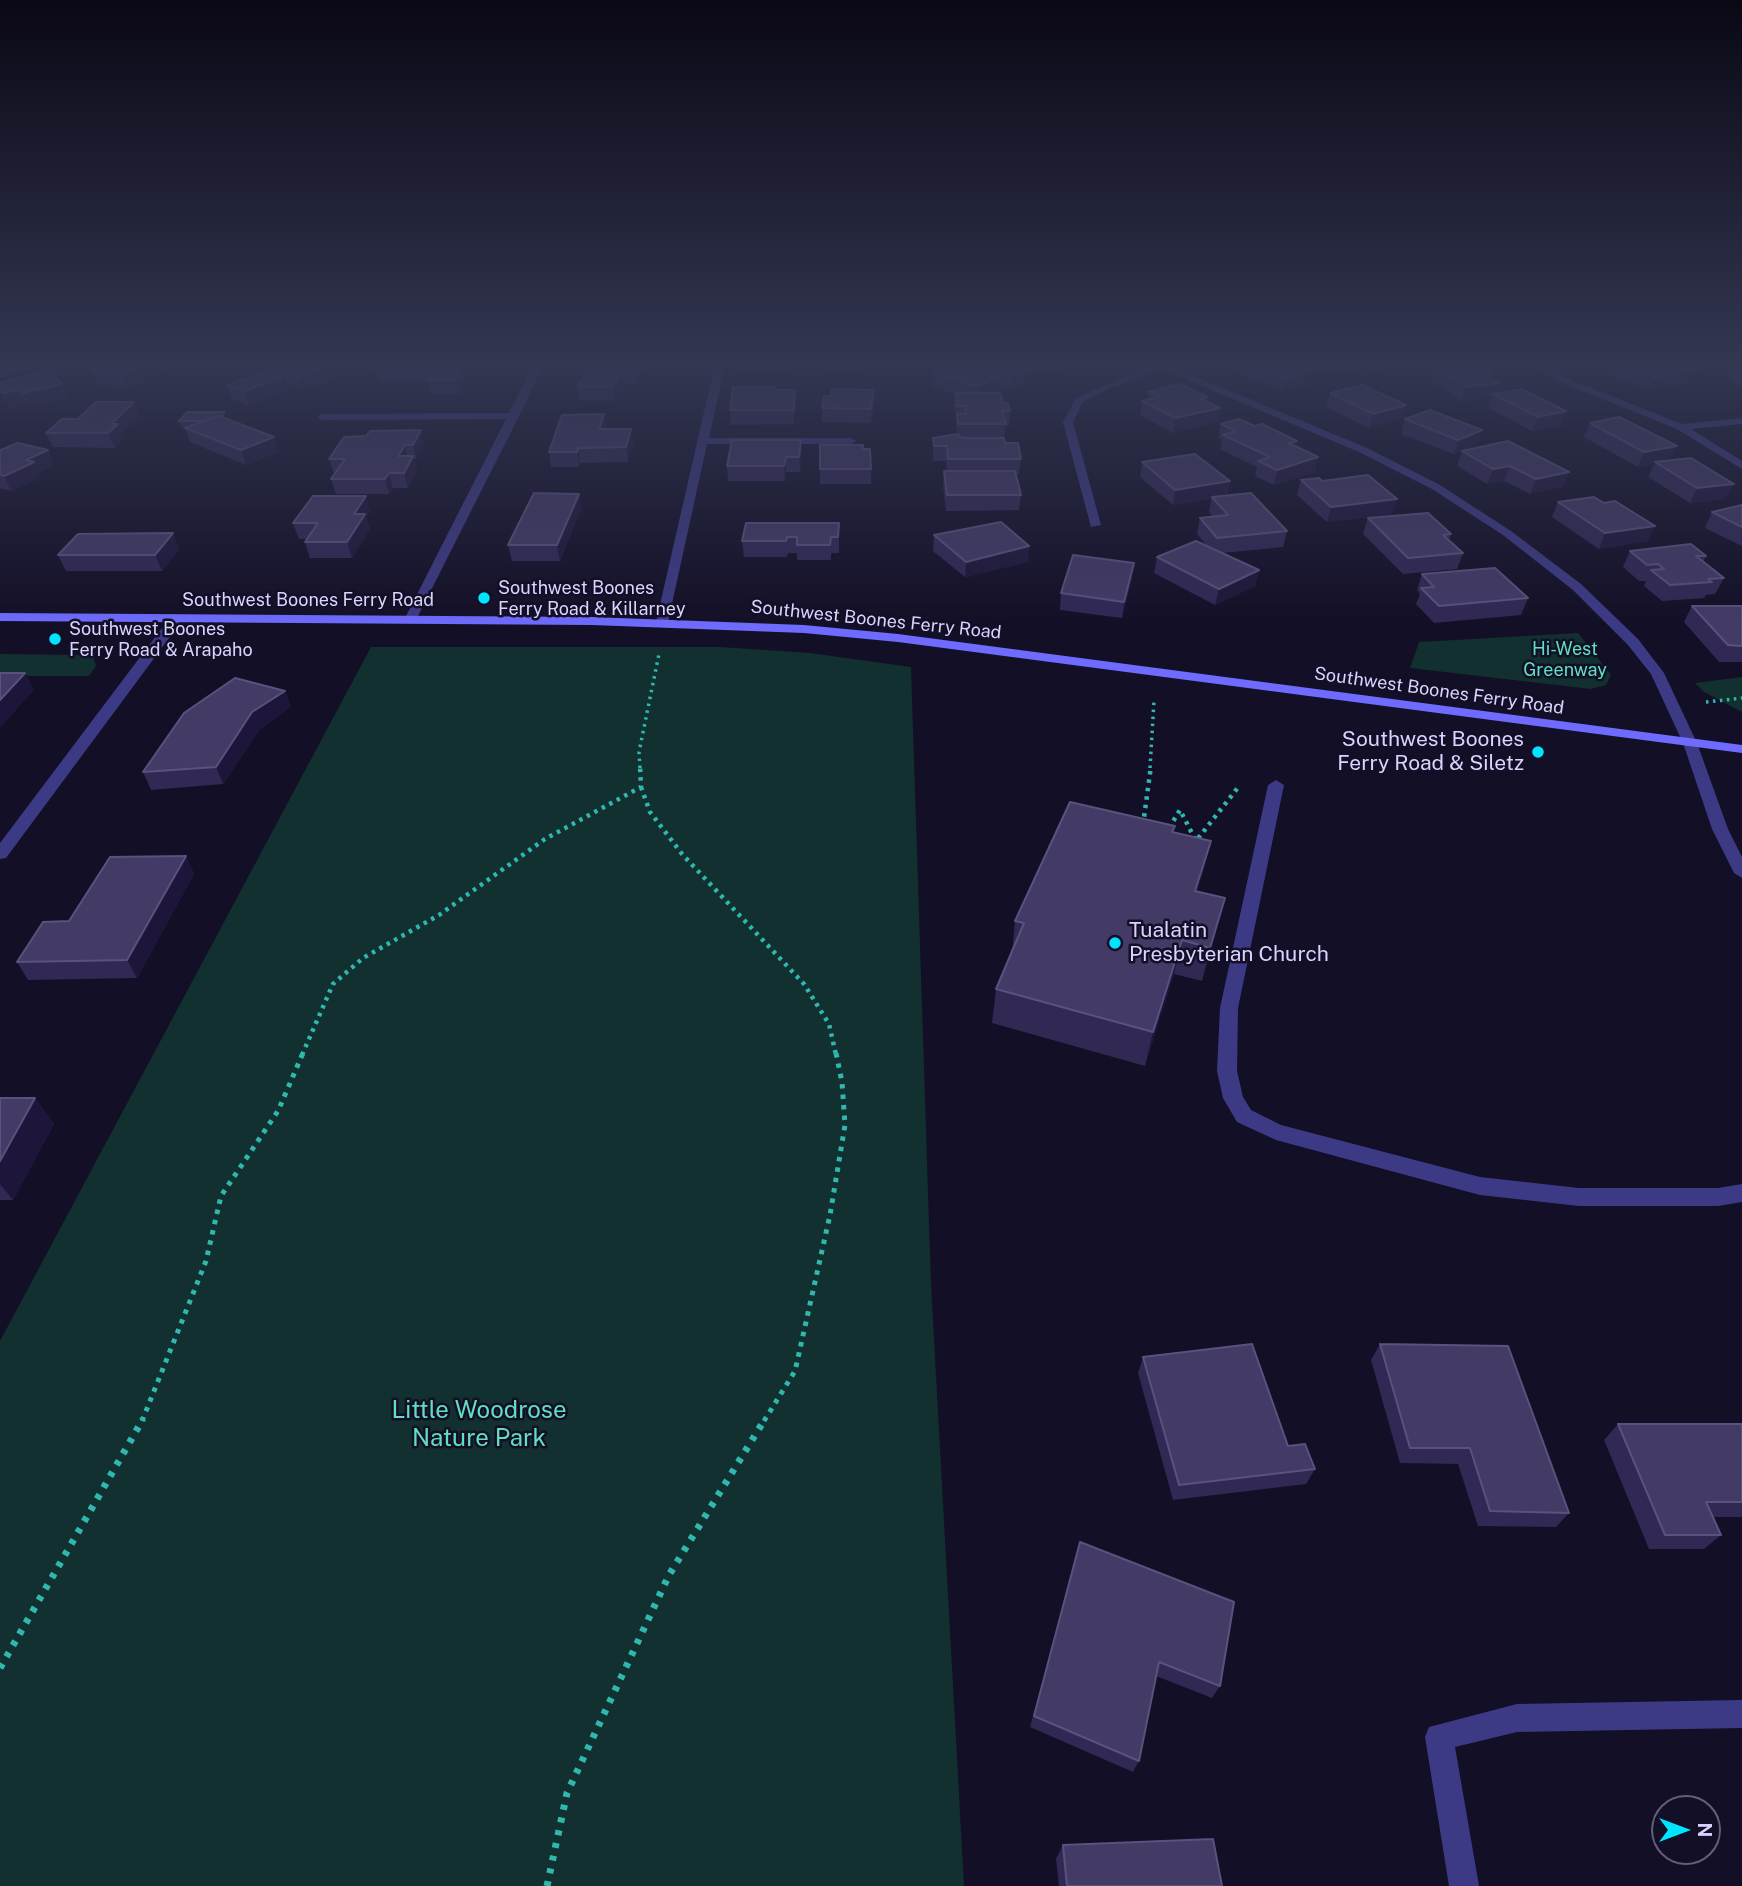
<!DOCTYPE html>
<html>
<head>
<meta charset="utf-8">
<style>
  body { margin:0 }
  #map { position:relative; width:1742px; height:1886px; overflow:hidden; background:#130f26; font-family:"Public Sans",sans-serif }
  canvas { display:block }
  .north { position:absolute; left:1651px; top:1795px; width:70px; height:70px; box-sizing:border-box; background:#130f26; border:2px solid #625e7d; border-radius:50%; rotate:90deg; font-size:19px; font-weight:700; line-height:28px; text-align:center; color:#d9d4ff }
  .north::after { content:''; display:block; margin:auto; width:24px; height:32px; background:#00e5ff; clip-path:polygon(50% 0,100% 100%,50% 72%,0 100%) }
</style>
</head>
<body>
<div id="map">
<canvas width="1742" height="1886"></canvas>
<div class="north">N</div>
</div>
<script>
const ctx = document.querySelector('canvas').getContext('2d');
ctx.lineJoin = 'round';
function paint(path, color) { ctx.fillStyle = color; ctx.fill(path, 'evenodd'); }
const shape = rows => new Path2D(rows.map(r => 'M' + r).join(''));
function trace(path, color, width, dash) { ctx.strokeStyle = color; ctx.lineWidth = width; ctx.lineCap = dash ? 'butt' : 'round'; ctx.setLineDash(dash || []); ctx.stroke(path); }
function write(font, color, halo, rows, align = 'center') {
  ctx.font = font + ' "Public Sans",sans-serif'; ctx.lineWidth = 5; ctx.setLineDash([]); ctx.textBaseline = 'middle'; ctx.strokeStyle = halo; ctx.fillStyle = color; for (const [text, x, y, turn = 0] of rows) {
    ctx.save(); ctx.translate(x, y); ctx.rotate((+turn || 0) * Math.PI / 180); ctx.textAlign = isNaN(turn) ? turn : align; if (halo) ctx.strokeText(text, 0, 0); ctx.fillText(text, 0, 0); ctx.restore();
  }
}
paint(shape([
  [1578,633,1611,675,1606,685,1591,689,1410,668,1419,642],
  [371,647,720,647,810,653,911,667,931,1284,964,1886,0,1886,0,1341],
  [0,654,86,655,93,656,96,666,89,676,0,676],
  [1742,677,1742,712,1704,692,1695,683]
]), '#12302f');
trace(shape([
  [1706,702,1742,698],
  [640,768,639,752,659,654],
  [1150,768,1154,701]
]), '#2fb8b0', 3.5, [2.5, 4.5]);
trace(shape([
  [641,787,650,812,682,854,804,984,829,1024,836,1055],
  [1143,825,1151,766],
  [1169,828,1180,810,1196,841,1240,785],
  [302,1055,333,984,363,958,439,915,545,839,641,787,640,766]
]), '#2fb8b0', 4.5, [3.5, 5]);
trace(shape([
  [142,1421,206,1261,221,1196,278,1111,303,1053],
  [764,1421,795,1371,830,1215,845,1125,842,1082,836,1053]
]), '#2fb8b0', 5, [4.5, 6]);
trace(shape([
  [0,1668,143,1419],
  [547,1886,567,1793,669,1575,765,1419]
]), '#2fb8b0', 7, [5, 8]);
paint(shape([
  [1276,780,1284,785,1238,1008,1237,1071,1243,1097,1251,1110,1281,1125,1480,1177,1579,1188,1718,1188,1742,1184,1742,1202,1718,1206,1579,1206,1480,1195,1276,1140,1237,1122,1223,1098,1217,1071,1220,1008,1268,785,1276,780]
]), '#3d3a85');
paint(shape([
  [27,364,42,364,0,378,0,372,27,364],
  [534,364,544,364,519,416,416,620,410,624,405,623,404,620,506,419,322,420,317,417,322,414,509,413,534,364],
  [715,364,725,364,709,438,851,438,856,441,851,444,707,444,668,622,662,626,656,622,715,364],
  [1153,364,1172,364,1170,366,1367,448,1440,485,1511,531,1581,584,1638,639,1664,673,1697,743,1728,829,1742,857,1742,878,1734,873,1712,829,1683,743,1651,674,1628,645,1573,590,1503,535,1432,489,1359,452,1162,369,1110,388,1083,402,1073,422,1101,525,1091,527,1063,422,1076,398,1153,364],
  [1528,364,1540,364,1576,382,1682,424,1742,418,1742,424,1691,429,1742,461,1742,469,1677,429,1570,386,1528,364],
  [176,615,182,619,181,622,6,858,0,859,0,843,171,616,176,615],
  [1742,1700,1742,1728,1517,1732,1455,1747,1479,1886,1449,1886,1425,1737,1429,1727,1517,1704,1742,1700]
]), '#3d3a85');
paint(shape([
  [0,613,592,617,804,625,898,634,1742,745,1742,753,898,642,804,633,592,625,0,621,0,613]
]), '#6f6bff');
paint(shape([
  [259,364,336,364,339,377,303,390,288,385,284,387,285,392,249,405,232,399,227,385,262,372],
  [469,364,471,373,458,394,431,394,428,382,379,382,376,368],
  [739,364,790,364,790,373,740,373],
  [819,364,862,364,861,373,826,372,826,364],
  [957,364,1063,364,1063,367,1037,374,1033,372,1033,379,1011,389,999,385,998,386,998,391,994,393,1010,411,1009,425,1005,426,1004,438,1005,443,1021,459,1019,474,1016,474,1021,495,1019,510,946,511,943,486,944,471,947,471,946,461,933,461,933,438,957,434,956,418,954,407,955,394,933,387,933,373],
  [1236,364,1295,364,1312,370,1309,384,1284,392,1234,372],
  [1308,364,1380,364,1378,373,1362,376,1352,371,1333,375],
  [1395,364,1449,364,1397,366],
  [1613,364,1686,364,1697,369,1691,382,1648,391,1609,375],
  [1733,364,1742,364,1742,388,1727,377],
  [175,365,128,389,97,384,91,370],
  [582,365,644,369,635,384,624,384,614,401,579,400,577,386,584,377],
  [1435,367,1491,378,1500,383,1496,393,1561,426,1532,431,1488,408,1492,397,1462,401,1431,381],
  [0,383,68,398,28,407,26,404,10,408,0,392],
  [775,390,795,390,794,424,731,425,730,410],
  [1148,392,1208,397,1207,401,1220,408,1217,422,1173,433,1140,415,1142,401,1147,400],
  [1330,393,1402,419,1369,428,1326,407],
  [831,396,874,404,871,423,822,422,822,408],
  [140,416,122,433,124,438,115,448,53,447,46,433],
  [228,419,279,452,246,465,190,442,185,428,182,428,179,421],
  [1405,419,1478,444,1454,454,1401,434],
  [1590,423,1677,446,1670,460,1726,499,1690,503,1648,477,1654,464,1638,467,1584,437],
  [1221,424,1296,446,1318,457,1315,472,1274,485,1255,476,1257,467,1220,449,1222,440,1218,438],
  [606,429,631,429,633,443,628,462,580,463,579,467,551,467,549,452],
  [344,437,424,445,416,459,414,459,417,471,408,488,393,488,389,494,336,494,331,479,335,474,334,474,329,459],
  [801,440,802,455,800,472,786,472,785,481,728,481,727,466],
  [863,449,871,469,871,484,820,484,820,469],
  [0,450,55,464,39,472,41,477,11,491,0,488],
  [1462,451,1569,472,1563,487,1530,494,1504,481,1487,484,1457,466],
  [1142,462,1230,481,1227,496,1287,531,1283,547,1222,553,1259,570,1255,586,1215,605,1154,573,1157,557,1207,546,1197,534,1200,518,1213,517,1209,512,1211,499,1173,505,1140,477],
  [1301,480,1322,481,1397,499,1392,514,1327,522,1297,495],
  [579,494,581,509,560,561,512,561,508,545],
  [366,496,370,511,366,517,370,529,352,558,310,558,305,542,307,539,299,539,293,523],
  [1558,502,1604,503,1655,526,1648,541,1599,549,1552,517],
  [1742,505,1742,546,1705,528,1712,512],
  [1368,518,1451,534,1449,540,1463,553,1457,569,1403,574,1363,534],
  [839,523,839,553,831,553,831,560,797,560,797,553,788,553,787,557,744,557,742,541],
  [934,535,1028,562,965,577,933,551],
  [179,549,162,571,66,571,58,555],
  [1630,551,1706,556,1703,562,1724,578,1715,594,1706,595,1704,598,1662,601,1644,586,1646,581,1639,581,1623,567],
  [1422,574,1528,598,1521,615,1434,623,1416,604,1420,594,1417,590],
  [1132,579,1122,618,1060,610,1061,593],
  [1692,606,1742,606,1742,662,1719,662,1684,622],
  [285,691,291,707,259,730,223,784,151,790,143,772],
  [1173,832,1211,841,1197,891,1216,932,1202,981,1174,974,1145,1066,992,1023,996,989,1012,953,1015,921],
  [186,856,194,874,137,978,28,980,17,962,69,921],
  [0,1098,35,1098,54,1124,13,1200,0,1200],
  [1380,1344,1569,1513,1556,1527,1478,1526,1458,1464,1400,1463,1371,1360],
  [1143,1357,1288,1446,1315,1469,1306,1484,1173,1500,1138,1373],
  [1618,1424,1742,1424,1742,1517,1713,1517,1721,1535,1704,1549,1649,1549,1604,1440],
  [1080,1542,1220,1686,1212,1698,1156,1676,1139,1761,1133,1772,1030,1727],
  [1063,1845,1222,1886,1059,1886,1056,1859]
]), '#312854');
paint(shape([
  [144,364,175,364,175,365,128,389,122,375],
  [334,364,336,364,339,377,303,390,299,377],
  [465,364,469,364,471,373,458,394,455,380],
  [637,364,643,364,644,369,635,384,633,371],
  [1037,364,1063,364,1063,367,1037,374],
  [1336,364,1353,364,1352,371,1333,375],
  [1365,364,1380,364,1378,373,1362,376],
  [1034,366,1033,379,1011,389,1012,376],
  [1697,369,1691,382,1648,391,1654,377],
  [623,370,624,384,614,401,612,387],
  [1312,370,1309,384,1284,392,1287,378],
  [283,371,288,385,284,387,285,392,249,405,244,391,273,375],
  [1000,371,998,391,976,400,977,386,992,375],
  [1493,372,1489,384,1500,383,1495,395,1493,394,1492,397,1462,401,1466,387,1484,373],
  [62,384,68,398,28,407,22,393],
  [19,390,26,404,10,408,3,393],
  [874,390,874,404,871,423,871,409],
  [1208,397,1205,411,1220,408,1217,422,1173,433,1175,418,1201,399],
  [134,402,140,416,122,433,124,438,115,448,108,433,111,424],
  [1406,405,1402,419,1369,428,1373,414],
  [1566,411,1561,426,1532,431,1538,417],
  [604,414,606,429,599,429],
  [631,429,633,443,628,462,626,447],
  [421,430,424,445,416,459,413,445],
  [1482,430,1478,444,1454,454,1458,440],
  [274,437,279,452,246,465,241,450],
  [801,440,802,455,800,472,799,457],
  [405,445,408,459,398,456],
  [1677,446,1670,460,1655,462,1654,464,1638,467,1644,452],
  [578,448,580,463,579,467,577,452],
  [48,450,55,464,39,472,41,477,11,491,4,476,26,460],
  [413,456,417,471,408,488,404,473],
  [786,457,786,472,785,481,784,466],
  [1318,457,1315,472,1274,485,1277,470],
  [1510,466,1504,481,1487,484,1493,469],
  [1569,472,1563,487,1530,494,1536,479],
  [389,473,393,488,389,494,385,479],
  [1230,481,1227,497,1212,497,1211,499,1173,505,1175,490],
  [1734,484,1726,499,1690,503,1697,488],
  [579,494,581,509,560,561,557,545],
  [366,496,370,511,366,517,370,529,352,558,347,542,354,514],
  [1397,499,1392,514,1327,522,1331,507],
  [1655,526,1648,541,1599,549,1605,533],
  [173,533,179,549,162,571,155,555],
  [1029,546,1028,562,965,577,966,562],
  [1134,563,1132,579,1122,618,1124,602],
  [1259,570,1255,586,1215,605,1219,589],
  [25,673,34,690,0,728,0,700],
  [285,691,291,707,259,730,223,784,216,767,252,712],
  [1211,841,1203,874,1187,924,1195,891],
  [186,856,194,874,137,978,127,960],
  [1225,898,1216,932,1202,981,1210,948],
  [1182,940,1174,974,1145,1066,1153,1032],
  [35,1098,54,1124,13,1200,0,1184,0,1161]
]), '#1d163a');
const building = shape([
  [104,364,144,364,122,375,91,370,104,364],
  [270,364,334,364,299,377,283,371,273,375,281,378,244,391,227,385,278,367,270,364],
  [379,364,465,364,455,380,427,380,435,368,376,368,379,364],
  [583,364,637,364,633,371,623,370,612,387,577,386,591,366,582,365,583,364],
  [957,364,1029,364,1034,366,1012,376,1000,371,992,375,999,377,977,386,933,373,957,364],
  [1250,364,1295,364,1312,370,1287,378,1250,364],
  [1465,364,1479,364,1493,372,1484,373,1500,383,1466,387,1435,367,1465,364],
  [1622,364,1686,364,1697,369,1654,377,1622,364],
  [1735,364,1742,364,1742,369,1735,364],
  [49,369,62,384,22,393,19,390,3,393,0,389,0,383,49,369],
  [1180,384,1208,397,1201,399,1220,408,1175,418,1142,401,1159,397,1148,392,1180,384],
  [1362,385,1406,405,1373,414,1330,393,1362,385],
  [733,387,775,387,775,390,795,390,794,410,730,410,733,387],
  [832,389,874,390,871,409,822,408,824,396,831,396,832,389],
  [1522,389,1566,411,1538,417,1493,394,1522,389],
  [955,393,1000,393,1003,403,1008,403,1010,411,1002,411,1006,424,958,424,957,414,966,414,965,406,957,406,955,393],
  [96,402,134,402,111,424,118,424,108,433,46,433,62,419,78,419,96,402],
  [1430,410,1482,430,1458,440,1405,419,1430,410],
  [187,412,225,412,221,417,219,416,204,421,179,421,187,412],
  [604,414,599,429,631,429,626,447,578,448,577,452,549,452,562,415,604,414],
  [219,416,274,437,241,450,185,428,219,416],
  [1619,417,1677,446,1644,452,1590,423,1619,417],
  [1239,419,1255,426,1262,424,1297,441,1289,443,1318,457,1277,470,1258,461,1270,457,1223,435,1236,431,1221,424,1239,419],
  [421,430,413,445,405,445,398,456,413,456,404,473,389,473,385,479,331,479,345,459,329,459,344,437,366,436,370,431,421,430],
  [957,434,962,438,1004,438,1005,443,1018,443,1021,459,948,459,947,446,934,446,933,438,957,434],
  [732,440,801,440,799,457,786,457,784,466,727,466,732,440],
  [1508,441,1569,472,1536,479,1510,466,1493,469,1462,451,1508,441],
  [18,443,48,450,26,460,34,462,4,476,0,475,0,450,18,443],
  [820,445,863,445,863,449,870,449,871,469,820,469,820,445],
  [1195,454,1230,481,1175,490,1142,462,1195,454],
  [1691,458,1734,484,1697,488,1655,462,1691,458],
  [944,471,1015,471,1021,495,947,495,944,471],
  [1368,475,1397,499,1331,507,1301,480,1319,478,1322,481,1368,475],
  [534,493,579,494,557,545,508,545,534,493],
  [1251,493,1287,531,1217,538,1200,518,1228,515,1212,497,1251,493],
  [313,496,366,496,354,514,365,514,347,542,305,542,318,523,293,523,313,496],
  [1594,497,1604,503,1615,501,1655,526,1605,533,1558,502,1594,497],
  [1742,505,1742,527,1712,512,1742,505],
  [1428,513,1451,534,1443,535,1463,553,1408,558,1368,518,1428,513],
  [1001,522,1029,546,966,562,934,535,1001,522],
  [746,523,839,523,838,537,831,537,830,545,797,545,797,537,787,537,786,541,742,541,746,523],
  [173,533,155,555,58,555,78,534,173,533],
  [1196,541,1259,570,1219,589,1157,557,1196,541],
  [1691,544,1706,556,1696,556,1724,578,1708,579,1712,582,1670,585,1651,570,1664,569,1658,564,1647,565,1630,551,1691,544],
  [1073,555,1134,563,1124,602,1061,593,1073,555],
  [1495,568,1528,598,1439,606,1421,588,1434,587,1422,574,1495,568],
  [1692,606,1742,606,1742,646,1728,645,1692,606],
  [0,673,25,673,0,700,0,673],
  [235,678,285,691,252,712,216,767,143,772,184,713,235,678],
  [1070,802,1175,826,1172,832,1211,841,1195,891,1225,898,1210,948,1182,940,1153,1032,996,989,1024,923,1015,921,1070,802],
  [186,856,127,960,17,962,43,922,69,921,110,857,186,856],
  [0,1098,35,1098,0,1161,0,1098],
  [1252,1344,1288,1446,1305,1444,1315,1469,1179,1485,1143,1357,1252,1344],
  [1380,1344,1508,1346,1569,1513,1490,1511,1470,1448,1410,1448,1380,1344],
  [1618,1424,1742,1424,1742,1502,1706,1502,1721,1535,1665,1535,1618,1424],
  [1080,1542,1234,1602,1220,1686,1159,1662,1139,1761,1034,1716,1080,1542],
  [1213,1839,1222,1886,1067,1886,1063,1845,1213,1839]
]);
paint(building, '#433a66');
trace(building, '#5a527e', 2);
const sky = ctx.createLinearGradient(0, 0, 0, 628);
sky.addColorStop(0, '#0a0815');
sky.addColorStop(0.58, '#333752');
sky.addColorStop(1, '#33375200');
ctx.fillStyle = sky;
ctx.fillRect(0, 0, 1742, 628);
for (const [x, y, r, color] of [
  [484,598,7,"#00e5ff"],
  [55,639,7,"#00e5ff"],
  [1538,752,7,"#00e5ff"],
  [1115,943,7,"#00e5ff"]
]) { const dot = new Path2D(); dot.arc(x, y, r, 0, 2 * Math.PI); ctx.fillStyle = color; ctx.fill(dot); trace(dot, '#130f26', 2.5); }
write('18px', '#d9d4ff', '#130f26', [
  ["Southwest Boones",498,588],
  ["Ferry Road & Killarney",498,609],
  ["Southwest Boones",69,629],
  ["Ferry Road & Arapaho",69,650]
], 'left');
write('18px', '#d9d4ff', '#130f26', [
  ["Southwest Boones Ferry Road",308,600],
  ["Southwest Boones Ferry Road",876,620,6],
  ["Southwest Boones Ferry Road",1439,691,8]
]);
write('18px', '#5fe0c0', '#130f26', [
  ["Hi-West",1565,649],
  ["Greenway",1565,670]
]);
write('21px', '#d9d4ff', '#130f26', [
  ["Southwest Boones",1524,740],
  ["Ferry Road & Siletz",1524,764],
  ["Tualatin",1129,931,"left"],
  ["Presbyterian Church",1129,955,"left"]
], 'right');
write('24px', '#5fe0c0', '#130f26', [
  ["Little Woodrose",479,1411],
  ["Nature Park",479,1439]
]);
</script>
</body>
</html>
